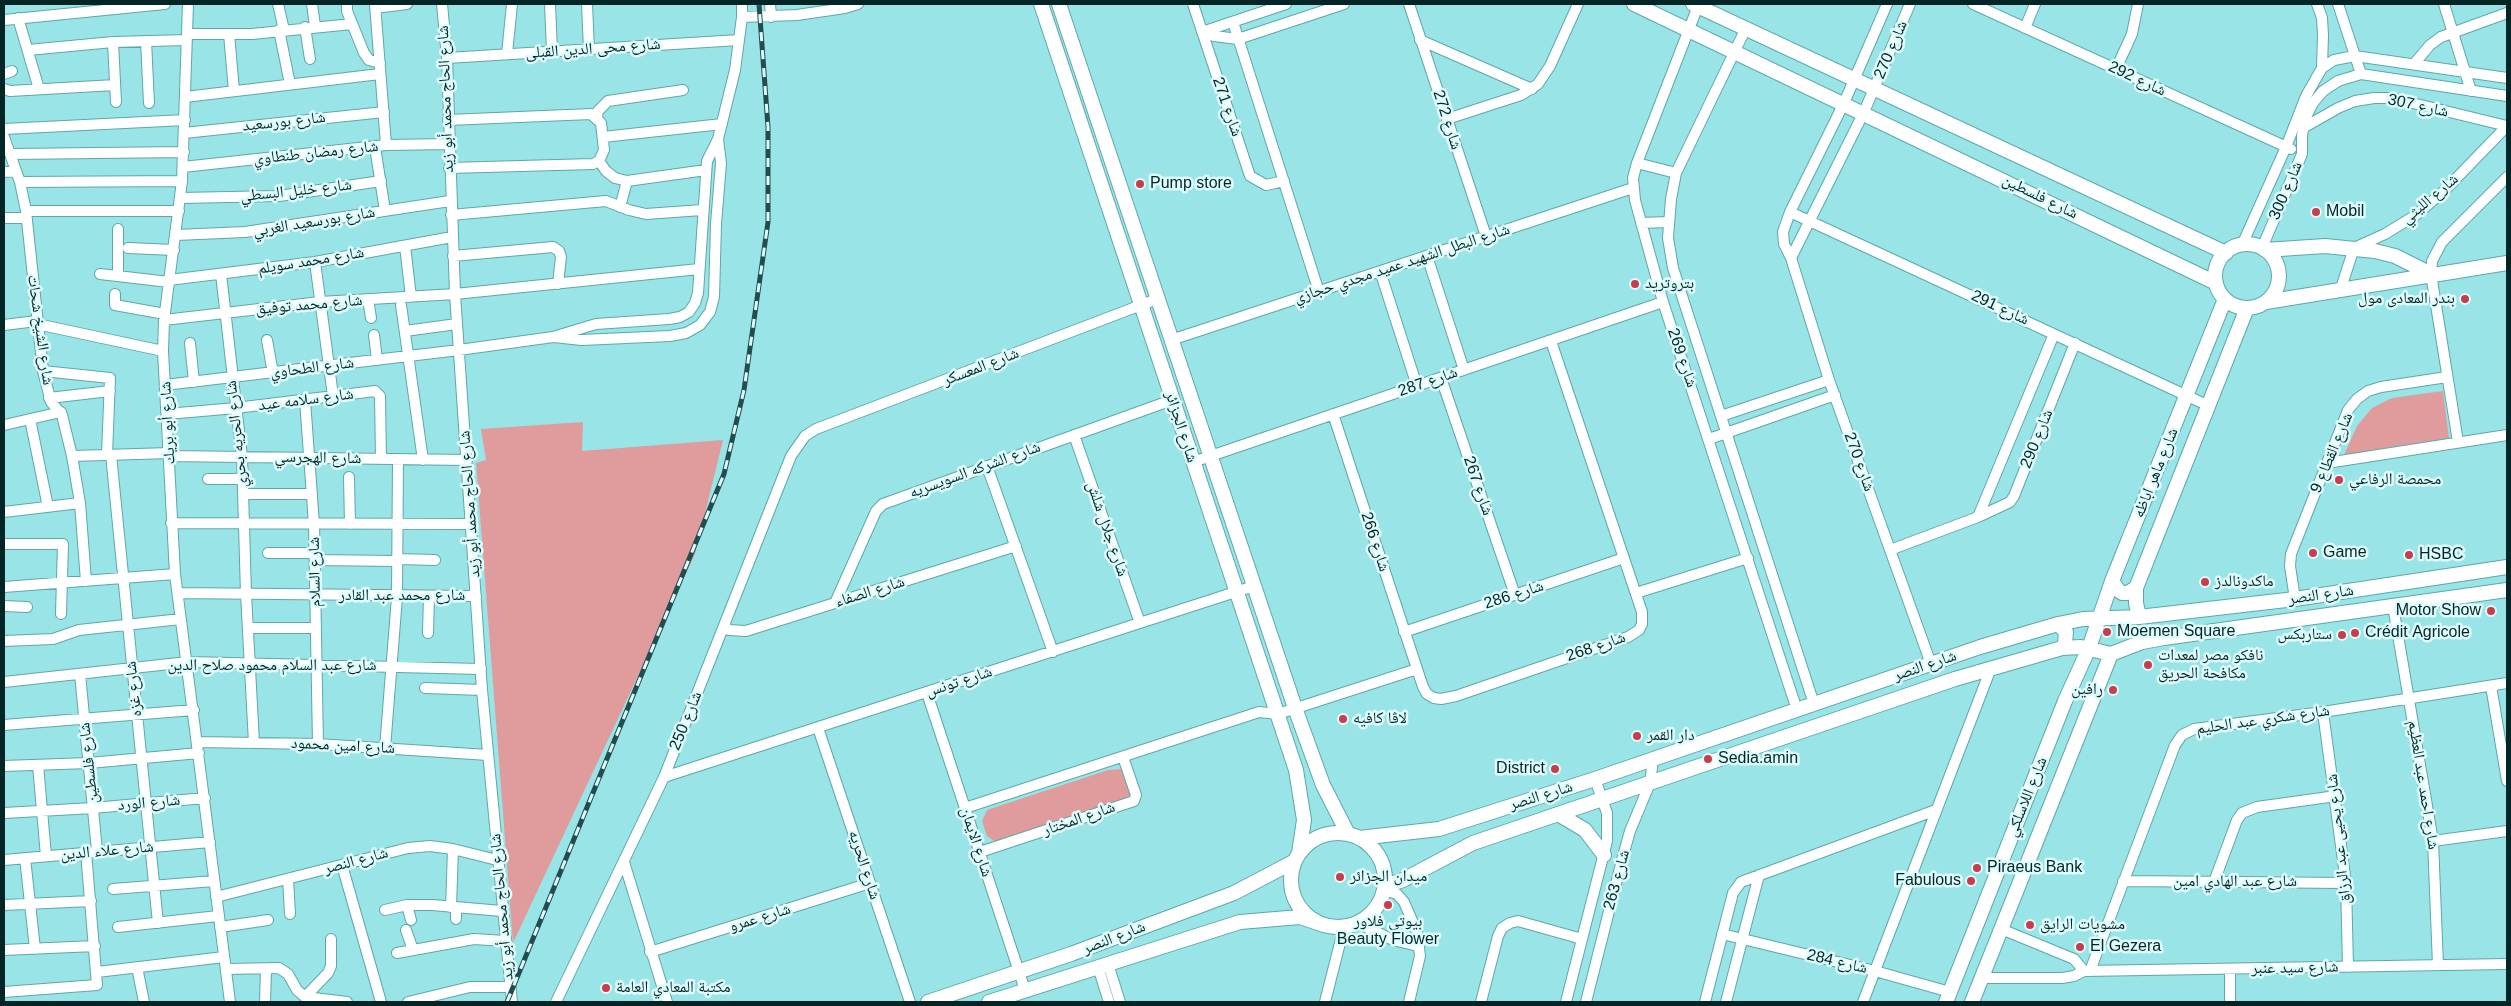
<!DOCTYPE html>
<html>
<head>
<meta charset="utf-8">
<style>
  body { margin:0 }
  #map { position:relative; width:2511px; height:1006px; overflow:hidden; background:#98e4e7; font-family:Helvetica,sans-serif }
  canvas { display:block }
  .frame { position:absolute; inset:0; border:5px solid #032526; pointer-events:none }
</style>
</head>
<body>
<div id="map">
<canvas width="2511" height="1006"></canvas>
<div class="frame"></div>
</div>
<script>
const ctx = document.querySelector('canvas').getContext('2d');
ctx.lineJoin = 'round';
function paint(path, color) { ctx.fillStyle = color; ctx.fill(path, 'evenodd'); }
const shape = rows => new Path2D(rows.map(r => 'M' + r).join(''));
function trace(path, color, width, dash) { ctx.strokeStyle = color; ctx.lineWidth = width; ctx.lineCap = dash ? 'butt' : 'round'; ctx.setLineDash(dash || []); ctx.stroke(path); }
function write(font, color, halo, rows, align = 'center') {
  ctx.font = font + ' Helvetica,"Noto Naskh Arabic",sans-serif'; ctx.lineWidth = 5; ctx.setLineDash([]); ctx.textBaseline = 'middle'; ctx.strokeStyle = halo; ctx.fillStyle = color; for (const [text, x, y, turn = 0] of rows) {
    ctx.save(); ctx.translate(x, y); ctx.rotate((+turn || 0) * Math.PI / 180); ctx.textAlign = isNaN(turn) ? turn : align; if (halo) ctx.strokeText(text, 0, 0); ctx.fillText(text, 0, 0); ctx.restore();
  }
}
paint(shape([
  [2443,391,2449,438,2344,455,2357,426,2372,408,2392,398],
  [583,422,582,451,723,440,695,554,513,943,476,463,486,460,481,429],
  [1122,769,1132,796,1000,842,994,841,987,836,982,821,987,810,1108,770]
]), '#e09c9c');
const street = shape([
  [188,4,182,181,164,320,163,351,175,574,230,1002],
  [278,4,284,30],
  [312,4,315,26],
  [347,4,347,11,364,53,369,60,380,63],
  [375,4,386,145],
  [442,4,447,58,455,294,482,690,512,1002],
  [550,4,552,52],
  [587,4,589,50],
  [770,4,771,17],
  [1193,4,1250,176,1266,185,1284,181],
  [1409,4,1486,236],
  [1887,4,1844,103,1790,212,1783,232,1784,244,1791,258,1829,380,1931,664],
  [1973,4,2291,149],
  [2317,4,2322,18,2323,35,2322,68],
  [2338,4,2361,74],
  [2444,4,2471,91],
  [1698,6,1637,163,1633,178,1635,200,1663,302,1797,710],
  [375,8,407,4],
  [742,17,797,15,845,8,858,4],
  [18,18,39,89],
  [4,20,165,4],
  [1233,22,1319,292],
  [305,27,310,59],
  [1746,28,1676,173,1671,199,1668,238,1673,268,1814,704],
  [2025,28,2035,4],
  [279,30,290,84],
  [1202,32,1214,36,1238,39,1344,4],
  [1202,32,1286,4],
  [187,34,252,34,352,24],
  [229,34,234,91],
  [1420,40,1532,89],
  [146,41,149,103],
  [113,42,116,102],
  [28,50,113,42,186,40],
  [507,54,512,4],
  [447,58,739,40],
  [2414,64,2430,45,2441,37,2507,13],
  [2116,69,2132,34,2138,4],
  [4,74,12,71],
  [4,89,10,91,115,85],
  [185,97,380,74],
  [597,117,598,111,608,101,683,90],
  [1447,119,1521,95,1538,84,1550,66,1578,4],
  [448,120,591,114,601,123,604,150,599,161,593,164,449,168],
  [2303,128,2338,108,2355,101,2374,98,2392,98,2507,126],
  [4,129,185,120],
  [184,133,384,112],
  [4,137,20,182,26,211,43,371,51,402,62,415,72,456,80,503,86,581],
  [603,137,722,124],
  [375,147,385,211],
  [10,154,184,152],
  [599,161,606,171,615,178,627,181,706,170],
  [1637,163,1676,173],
  [183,167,386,145,449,144],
  [4,172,16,171],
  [20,182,182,181],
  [181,198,279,196,381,181],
  [620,207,627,181],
  [26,211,179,211],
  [1790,212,2209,406],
  [451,215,606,201,629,210,646,214,702,210],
  [4,218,26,218],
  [1641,223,1668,222],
  [118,229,118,276],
  [176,235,245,232,450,201],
  [2242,245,2286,147,2306,96,2322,68,2334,60,2355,56,2507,78],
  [405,246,411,297],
  [128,248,174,250],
  [2262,248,2302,154,2302,136,2305,119,2313,103,2323,91,2338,81,2361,74,2507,96],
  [453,256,553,247,559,251,561,257,558,284],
  [1427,256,1464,370],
  [1791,258,1864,112,1910,4],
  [315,262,333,396],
  [1380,271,1417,386],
  [100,274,169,282],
  [221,274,242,457,246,594,254,743],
  [169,280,315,262,452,237],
  [2340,291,2354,248,2385,234,2416,215,2444,191,2507,126],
  [115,294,115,305,165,314],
  [368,299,371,318],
  [401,305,423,460],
  [164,320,320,302,455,294,699,269],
  [37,324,163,351],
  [4,325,36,321],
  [405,331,457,324],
  [374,335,377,360],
  [554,337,582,340,670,336,686,333,700,325,710,312,714,297,716,224,721,163,718,139],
  [267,340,273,373],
  [1171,340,1633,188],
  [190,343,194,382],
  [43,371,110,378,107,455],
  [1441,378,1515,595],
  [165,385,459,350,553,337,596,324,669,319,680,317,689,312,695,303,698,293,707,161,718,139,735,70,742,17,742,4],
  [49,398,110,391],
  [305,400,314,524,318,744],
  [167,414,236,408,375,391,380,396,381,459],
  [1333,414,1423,687,1427,694,1434,698,1441,699,1456,696,1628,637,1639,630,1642,624,1642,612,1551,341],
  [1721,416,1829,380],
  [30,419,48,507],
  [4,425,61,412],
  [1074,435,1140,623],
  [1709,439,1835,395],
  [2458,442,2431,274,2432,261,2442,242,2507,177],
  [111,455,158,923],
  [72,456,170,453],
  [170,456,467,460],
  [1193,462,1663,302],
  [2327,463,2507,435],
  [987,466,1053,652],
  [349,477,350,524],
  [208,479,243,479],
  [243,494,312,494],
  [4,512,80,503],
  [1978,517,2054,334],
  [171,523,471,524],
  [4,544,63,544,61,614],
  [1890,550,1978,517,2010,502,2014,496,2075,343],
  [268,553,315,553],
  [398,559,435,560],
  [315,560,398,561],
  [4,587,175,574],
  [178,593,476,596],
  [1636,593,1748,558],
  [2295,599,2290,566,2291,554,2348,410,2357,399,2368,391,2381,387,2447,377],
  [835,603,876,511,883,504,1172,400],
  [4,606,27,607],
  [2393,606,2433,841,2438,965],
  [724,626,729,630,746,631,1016,546],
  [248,628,316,628],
  [1404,632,1624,558],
  [428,633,429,596],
  [4,641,53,639,79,630,181,619],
  [80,674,97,851],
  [4,682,188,662,481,669],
  [2491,686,2507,781],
  [425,688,482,690],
  [927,693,1025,990],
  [2323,712,2346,883,2348,967],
  [4,725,194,710],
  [818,728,910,1002],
  [197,742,318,744,488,755],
  [385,748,397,597,398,460],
  [38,765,46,856],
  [4,766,89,763,199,753],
  [664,777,1254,586],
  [965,808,1259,712,1278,714,1417,669],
  [4,813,93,808,205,798],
  [2433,841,2507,831],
  [980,852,1134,801,1136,795,1123,757],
  [25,858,35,949],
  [4,860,210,842],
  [624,862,667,1002],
  [342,865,381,1002],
  [288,879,290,914],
  [2123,881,2346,883],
  [2214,882,2237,820,2242,813,2257,807,2336,796],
  [113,889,214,881],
  [1385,890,1397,894,1404,902,1417,932,1420,956,1409,1002],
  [216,897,408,848,430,846,453,849,497,860],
  [4,905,91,901],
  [407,905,411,920],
  [451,907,453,849],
  [385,910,407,905,432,905,502,911],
  [456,919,456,907],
  [1358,923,1393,940,1418,946],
  [118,927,218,916],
  [220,927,268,920],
  [2001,929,2074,959,2084,971],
  [406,930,413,950],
  [1722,934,1875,971,1950,992],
  [4,950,95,946],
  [650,952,870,883],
  [397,953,474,939,505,941],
  [1108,964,1120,1002],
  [137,967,144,1002],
  [1098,967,1109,1002],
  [226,969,279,968,288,974,297,990,305,997,347,1002],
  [2230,969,2230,1002],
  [2090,971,2175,745,2182,735,2194,729,2323,712,2507,683],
  [97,972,224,957],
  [1981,978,2062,978,2074,976,2084,971,2507,964],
  [4,992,97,985,86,852],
  [305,997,328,973,331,966,331,939],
  [265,1002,266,969],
  [408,1002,470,987,509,987],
  [556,1002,664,777,791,456,805,436,816,429,1157,299],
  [1325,1002,1344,927],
  [1481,1002,1498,936,1502,928,1510,923,1518,921,1582,939],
  [1566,1002,1607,841,1607,813,1595,779],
  [1586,1002,1623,856,1630,831,1650,783,1653,760],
  [1705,1002,1733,893,1741,882,1936,810],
  [1726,1002,1759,875],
  [1863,1002,1991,668]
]);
const secondary = shape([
  [1041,4,1296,770,1304,820,1299,853],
  [1059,4,1295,708,1323,785,1348,834],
  [1634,4,2216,283],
  [1693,4,2226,253],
  '2215 276a32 32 0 1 1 64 0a32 32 0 1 1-64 0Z',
  [2265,250,2325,246,2375,251,2395,256,2431,274],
  [2266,302,2507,263],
  [2112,581,2118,590,2122,593,2127,593,2136,588],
  [2139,617,2136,603,2136,588,2247,308],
  [2058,624,2066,632,2065,643,2062,648],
  [1558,814,1585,830,1604,855],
  '1291 880a47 47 0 1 1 94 0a47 47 0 1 1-94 0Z',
  [1359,838,1439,829,1595,779,1980,647,2058,624,2083,619,2139,617,2295,599,2507,567],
  [1385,886,1403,880,1473,843,1955,679,2062,648,2081,647,2111,654,2142,642,2164,638,2507,590],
  [928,1002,1071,954,1234,893,1295,861],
  [989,1002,1240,922,1300,917,1324,925],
  [1946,1002,2065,701,2089,648,2112,581,2225,299],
  [1972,1002,2111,654]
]);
trace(street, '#5ca8ab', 12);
trace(secondary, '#5ca8ab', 16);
trace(street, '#fff', 10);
trace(secondary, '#fff', 14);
const rail = shape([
  [507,1002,724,474,744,390,768,222,768,127,759,4]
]);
trace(rail, '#224d4f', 5);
trace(rail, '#dffcfd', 3, [9]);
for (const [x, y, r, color] of [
  [1140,184,5,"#cb3b4a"],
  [2316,212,5,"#cb3b4a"],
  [1635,284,5,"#cb3b4a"],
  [2465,299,5,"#cb3b4a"],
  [2339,480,5,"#cb3b4a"],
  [2313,553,5,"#cb3b4a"],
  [2409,555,5,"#cb3b4a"],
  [2205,582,5,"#cb3b4a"],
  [2491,611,5,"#cb3b4a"],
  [2107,632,5,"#cb3b4a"],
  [2355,633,5,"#cb3b4a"],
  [2342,635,5,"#cb3b4a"],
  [2148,665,5,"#cb3b4a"],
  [2113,690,5,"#cb3b4a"],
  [1343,719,5,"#cb3b4a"],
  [1637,736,5,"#cb3b4a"],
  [1708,759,5,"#cb3b4a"],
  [1555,769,5,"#cb3b4a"],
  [1977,868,5,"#cb3b4a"],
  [1340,877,5,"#cb3b4a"],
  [1971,881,5,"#cb3b4a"],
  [1388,905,5,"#cb3b4a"],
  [2030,925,5,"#cb3b4a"],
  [2080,947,5,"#cb3b4a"],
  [606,988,5,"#cb3b4a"]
]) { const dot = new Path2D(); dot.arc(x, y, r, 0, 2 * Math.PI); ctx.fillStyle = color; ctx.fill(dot); trace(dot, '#dffcfd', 2); }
write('16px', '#032526', '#dffcfd', [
  ["شارع محى الدين القبلى",593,49,-4],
  ["شارع 270",1891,50,-67],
  ["شارع 292",2137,79,25],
  ["شارع الحاج محمد أبو زيد",446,99,-92],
  ["شارع 307",2418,106,12],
  ["شارع 271",1227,107,71],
  ["شارع 272",1447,120,72],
  ["شارع بورسعيد",284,122,-6],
  ["شارع رمضان طنطاوي",316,153,-6],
  ["شارع خليل البسطي",296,191,-6],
  ["شارع 300",2286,191,-67],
  ["شارع فلسطين",2040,197,26],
  ["شارع الليثي",2430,199,-40],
  ["شارع بورسعيد الغربي",314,222,-9],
  ["شارع محمد سويلم",311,261,-9],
  ["شارع البطل الشهيد عميد مجدي حجازي",1402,264,-18],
  ["شارع محمد توفيق",309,305,-5],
  ["شارع 291",2000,308,25],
  ["شارع الشيخ شحات",40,330,82],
  ["شارع 269",1682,358,71],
  ["شارع المعسكر",981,367,-21],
  ["شارع الطحاوي",312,368,-7],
  ["شارع 287",1428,382,-19],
  ["شارع سلامه عيد",306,400,-7],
  ["شارع أبو بريك",168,423,-93],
  ["شارع الجزائر",1181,427,72],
  ["شارع الحريه بحري",237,434,-96],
  ["شارع 290",2037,439,-68],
  ["شارع القطاع 9",2332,453,-67],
  ["شارع الهجرسي",318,458,1],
  ["شارع 270",1859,462,70],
  ["شارع الشركه السويسريه",975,470,-20],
  ["شارع ماهر اباظه",2156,473,-68],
  ["شارع 267",1478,486,71],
  ["شارع الحاج محمد أبو زيد",470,504,-94],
  ["شارع جلال شلش",1107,529,71],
  ["شارع 266",1375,542,72],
  ["شارع السلام",315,572,-91],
  ["شارع الصفاء",870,592,-17],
  ["شارع 286",1514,595,-18],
  ["شارع النصر",2321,595,-8],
  ["شارع محمد عبد القادر",402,596],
  ["شارع 268",1596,647,-19],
  ["شارع عبد السلام محمود صلاح الدين",272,666],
  ["شارع النصر",1925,666,-19],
  ["شارع تونس",959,682,-18],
  ["شارع غزه",134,689,-96],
  ["شارع شكري عبد الحليم",2263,720,-8],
  ["شارع 250",686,721,-68],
  ["شارع امين محمود",343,746,3],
  ["شارع فلسطين",89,763,-96],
  ["شارع احمد عبد العظيم",2423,785,81],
  ["شارع النصر",1541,796,-17],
  ["شارع اللاسلكي",2027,797,-68],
  ["شارع الورد",149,803,-5],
  ["شارع المختار",1079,819,-19],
  ["شارع يحيى عبد الرزاق",2339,839,-96],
  ["شارع الايمان",976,842,72],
  ["شارع علاء الدين",107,851,-5],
  ["شارع النصر",356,861,-15],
  ["شارع الحريه",864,865,72],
  ["شارع 263",1617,880,-75],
  ["شارع عبد الهادي امين",2235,882],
  ["شارع الحاج محمد أبو زيد",502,907,-95],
  ["شارع عمرو",760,918,-17],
  ["شارع النصر",1114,938,-21],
  ["شارع 284",1837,962,13],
  ["شارع سيد عنبر",2295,968,-1]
]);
write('16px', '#032526', '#dffcfd', [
  ["Pump store",1150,184],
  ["Mobil",2326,212],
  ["بتروتريد",1645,284],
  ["بندر المعادى مول",2455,299,"right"],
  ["محمصة الرفاعي",2349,480],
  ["Game",2323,553],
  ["HSBC",2419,555],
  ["ماكدونالدز",2215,582],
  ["Motor Show",2481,611,"right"],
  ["Moemen Square",2117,632],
  ["Crédit Agricole",2365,633],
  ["ستاربكس",2332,635,"right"],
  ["نافكو مصر لمعدات",2158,656],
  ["مكافحة الحريق",2158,674],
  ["رافين",2103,690,"right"],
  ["لاڤا كافيه",1353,719],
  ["دار القمر",1647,736],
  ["Sedia.amin",1718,759],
  ["District",1545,769,"right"],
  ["Piraeus Bank",1987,868],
  ["ميدان الجزائر",1350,877],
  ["Fabulous",1961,881,"right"],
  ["بيوتى فلاور",1388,922,"center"],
  ["Beauty Flower",1388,940,"center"],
  ["مشويات الرايق",2040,925],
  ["El Gezera",2090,947],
  ["مكتبة المعادي العامة",616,988]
], 'left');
</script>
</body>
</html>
